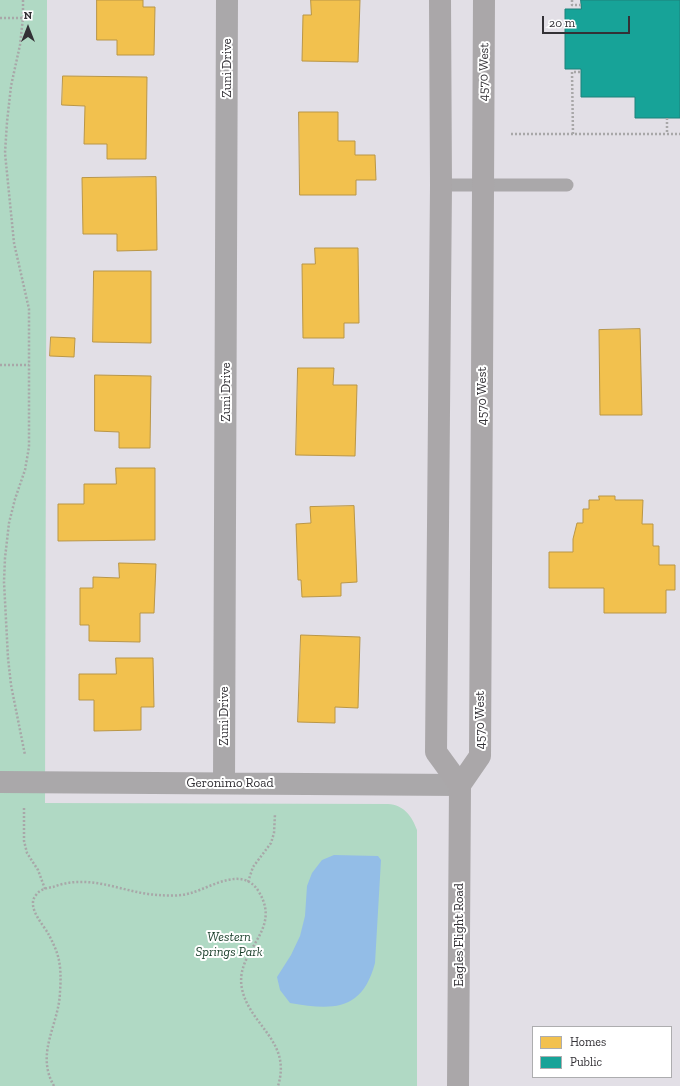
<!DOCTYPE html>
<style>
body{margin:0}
#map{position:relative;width:680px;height:1086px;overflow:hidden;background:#e2dfe6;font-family:"Zilla Slab",serif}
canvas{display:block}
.legend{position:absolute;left:532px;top:1026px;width:140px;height:52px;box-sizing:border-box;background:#fff;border:1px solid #adadaf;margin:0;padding:5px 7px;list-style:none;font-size:12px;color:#333136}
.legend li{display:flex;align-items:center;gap:8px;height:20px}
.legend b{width:20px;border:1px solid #adadaf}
.north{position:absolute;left:8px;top:8px;width:40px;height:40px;-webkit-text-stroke:3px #fff;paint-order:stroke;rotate:0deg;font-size:11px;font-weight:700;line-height:16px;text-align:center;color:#333136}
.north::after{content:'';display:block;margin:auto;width:14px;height:18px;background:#333136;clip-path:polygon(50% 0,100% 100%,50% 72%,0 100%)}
.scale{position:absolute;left:542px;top:16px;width:88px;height:18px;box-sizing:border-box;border:2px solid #333136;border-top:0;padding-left:5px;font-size:12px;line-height:14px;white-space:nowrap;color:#333136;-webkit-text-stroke:3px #fff;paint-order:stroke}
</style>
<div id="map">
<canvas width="680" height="1086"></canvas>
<ul class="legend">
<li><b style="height:11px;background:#f2c14e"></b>Homes</li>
<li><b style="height:11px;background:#17a398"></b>Public</li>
</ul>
<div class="north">N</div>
<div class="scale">20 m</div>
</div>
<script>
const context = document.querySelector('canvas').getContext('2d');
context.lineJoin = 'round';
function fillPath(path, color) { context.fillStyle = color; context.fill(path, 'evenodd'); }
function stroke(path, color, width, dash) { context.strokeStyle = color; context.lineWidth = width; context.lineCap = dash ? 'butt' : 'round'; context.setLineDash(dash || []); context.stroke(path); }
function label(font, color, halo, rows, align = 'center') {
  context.font = font + ' "Zilla Slab",serif'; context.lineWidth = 4; context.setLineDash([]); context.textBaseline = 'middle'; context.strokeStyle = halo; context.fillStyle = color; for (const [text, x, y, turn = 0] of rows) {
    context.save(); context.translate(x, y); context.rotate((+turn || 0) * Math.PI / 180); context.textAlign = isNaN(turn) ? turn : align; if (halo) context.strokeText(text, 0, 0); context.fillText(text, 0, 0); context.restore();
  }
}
fillPath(new Path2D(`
 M 0,0 L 47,0 L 45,803 L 388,804 C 404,805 412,816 417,830 L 417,1086 L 0,1086 Z`), '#b0d9c4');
fillPath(new Path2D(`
 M 334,855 L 378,856 L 381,860 L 375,963 C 362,1012 332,1010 290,1003 L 280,990 L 277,977 L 291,955 L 300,936 L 305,916 L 307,886 L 312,873 L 322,860 Z`), '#93bde7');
const homes = new Path2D(`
 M 97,0 L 143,0 L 143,7 L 155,7 L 154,55 L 117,55 L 117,40 L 97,40 Z
 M 311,0 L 360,0 L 358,62 L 302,61 L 303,15 L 311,15 Z
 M 63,76 L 147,77 L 146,159 L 107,159 L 107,144 L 84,144 L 85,106 L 62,105 Z
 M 299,112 L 338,112 L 338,141 L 355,141 L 355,155 L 375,155 L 376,180 L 356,180 L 356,195 L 300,195 Z
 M 156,177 L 157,250 L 117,251 L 117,234 L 83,234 L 82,178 Z
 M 315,248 L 358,248 L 359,323 L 344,323 L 344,338 L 303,338 L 302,264 L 315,264 Z
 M 94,271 L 151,271 L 151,343 L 93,342 Z
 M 640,329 L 642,415 L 600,415 L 599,330 Z
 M 51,337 L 75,338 L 74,357 L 50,356 Z
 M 298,368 L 334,368 L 333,385 L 357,385 L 355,456 L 296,455 Z
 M 95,375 L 151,376 L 150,448 L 119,448 L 119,432 L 95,431 Z
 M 116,468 L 155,468 L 155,540 L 58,541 L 58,504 L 84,504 L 84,484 L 116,484 Z
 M 599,496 L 615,496 L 615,500 L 643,500 L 642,524 L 653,524 L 653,546 L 659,546 L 659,565 L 675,565 L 675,590 L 666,590 L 666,613 L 604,613 L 604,588 L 549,588 L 549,552 L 573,552 L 573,539 L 577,523 L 583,523 L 583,509 L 589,509 L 589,500 L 599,500 Z
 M 354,506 L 357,582 L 341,583 L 341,596 L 302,597 L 301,580 L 298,580 L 296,524 L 311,523 L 310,507 Z
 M 119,563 L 156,564 L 154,613 L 140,613 L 140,642 L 89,641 L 89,625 L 80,625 L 80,588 L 93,588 L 93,577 L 119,578 Z
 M 301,635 L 360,637 L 358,708 L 335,707 L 335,723 L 298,722 Z
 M 116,658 L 153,658 L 154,707 L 141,707 L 141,730 L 94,731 L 94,700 L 79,700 L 79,674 L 116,674 Z`);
fillPath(homes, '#f2c14e');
stroke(homes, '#b99647', 1);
const public = new Path2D(`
 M 581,0 L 680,0 L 680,118 L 635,118 L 635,97 L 581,97 L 581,69 L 565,69 L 565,9 L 581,9 Z`);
fillPath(public, '#17a398');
stroke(public, '#1f817b', 1);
stroke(new Path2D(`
 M 23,0 L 23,18 L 20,45 L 11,86 L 7,122 L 5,153 L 14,243 L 29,309 L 29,447 L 25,470 L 15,499 L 9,523 L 5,558 L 4,582 L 8,658 L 11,685 L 25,755
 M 572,0 L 572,5 L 581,5
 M 0,18 L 23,18
 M 667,118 L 667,134
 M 511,134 L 680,134
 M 573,134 L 572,72 L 581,72
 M 0,365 L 29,365
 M 24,808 L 24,841 L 27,853 L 38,870 L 45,889
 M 248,882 L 253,867 L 271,843 L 274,833 L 275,814
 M 54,1086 C 35,1053 59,1025 60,992 C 61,978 61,965 57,953 C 55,947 52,941 49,935 C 43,924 26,907 36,895 C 40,889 47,888 53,887 C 61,884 70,882 79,882 C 106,881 132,894 159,895 C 169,896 181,896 191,893 C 212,887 243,865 259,892 C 283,932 234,950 242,989 C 250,1026 292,1041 278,1086`), '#a8a7a8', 2.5, [2, 2]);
stroke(new Path2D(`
 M 441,185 L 567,185`), '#aaa8aa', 13);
stroke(new Path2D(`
 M 0,782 L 460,785
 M 224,783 L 227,0`), '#aaa8aa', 22);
stroke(new Path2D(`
 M 440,0 L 441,185 L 436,752 L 460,785
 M 460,785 L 480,756 L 484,0
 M 458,1086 L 460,785`), '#aaa7a9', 22);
label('13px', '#333136', '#fff', [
 ["Zuni Drive",227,68,-90],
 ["4570 West",484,72,-89],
 ["Zuni Drive",226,392,-90],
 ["4570 West",482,396,-90],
 ["Zuni Drive",224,716,-90],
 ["4570 West",480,720,-90],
 ["Geronimo Road",230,783],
 ["Eagles Flight Road",459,935,-90]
]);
label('italic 13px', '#173c28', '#fff', [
 ["Western",229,937],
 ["Springs Park",229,952]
]);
</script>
